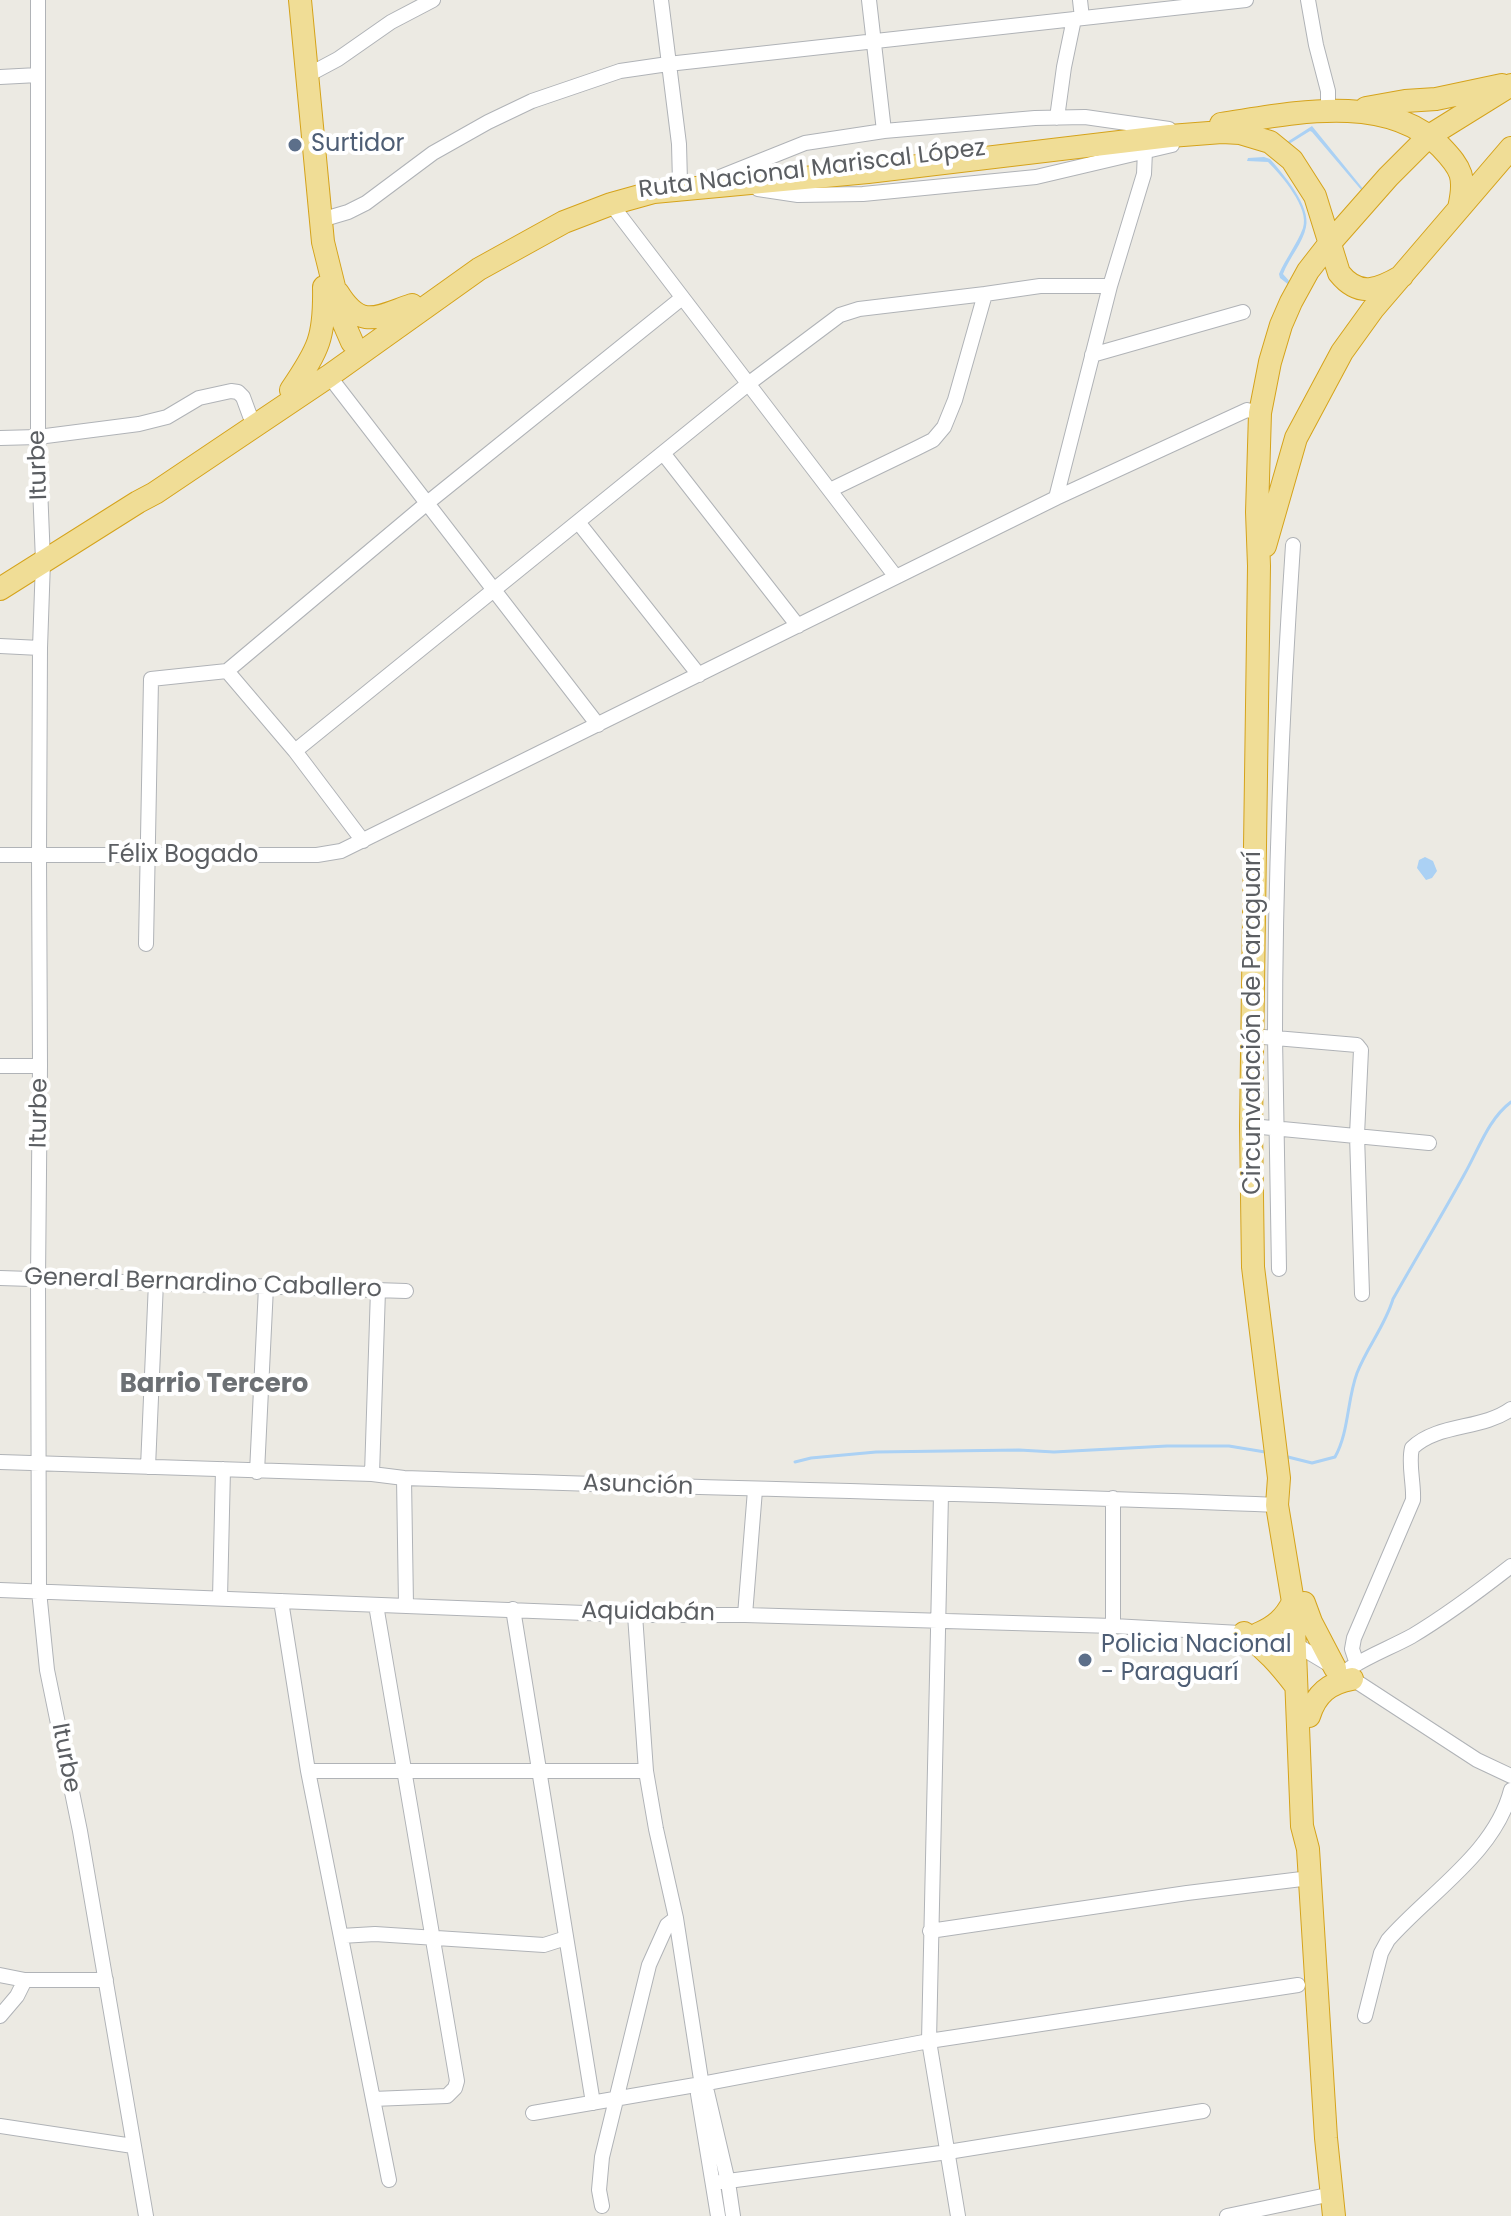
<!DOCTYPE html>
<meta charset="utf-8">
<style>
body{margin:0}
canvas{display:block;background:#eceae3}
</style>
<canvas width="1511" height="2216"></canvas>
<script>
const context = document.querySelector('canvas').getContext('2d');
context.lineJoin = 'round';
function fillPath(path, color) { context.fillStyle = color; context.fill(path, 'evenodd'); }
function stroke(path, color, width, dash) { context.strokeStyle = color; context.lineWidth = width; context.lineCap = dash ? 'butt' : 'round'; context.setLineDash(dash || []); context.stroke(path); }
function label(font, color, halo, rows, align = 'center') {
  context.font = font + ' Poppins,sans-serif'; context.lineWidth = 8; context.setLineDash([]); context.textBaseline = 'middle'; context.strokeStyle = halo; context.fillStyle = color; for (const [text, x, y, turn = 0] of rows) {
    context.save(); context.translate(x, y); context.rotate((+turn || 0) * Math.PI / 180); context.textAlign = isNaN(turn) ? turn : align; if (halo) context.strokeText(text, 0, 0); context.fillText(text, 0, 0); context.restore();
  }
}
fillPath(new Path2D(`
 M 1312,126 L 1364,190 L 1363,192 L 1312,132 L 1310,131 L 1289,144 L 1287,142 Z
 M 1264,157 L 1270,159 C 1283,174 1311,206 1306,227 C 1303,243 1289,258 1283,274 L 1291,283 L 1289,285 L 1280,278 L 1279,274 C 1286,258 1297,244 1303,228 C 1310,208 1281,175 1268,162 L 1247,161 L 1248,158 Z
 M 1425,857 L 1433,861 L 1437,871 L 1432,878 L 1426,880 L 1417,868 L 1419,860 Z`), '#abd1f4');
stroke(new Path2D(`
 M 1284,1456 L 1312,1463 L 1335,1457 C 1349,1432 1347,1400 1357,1373 C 1367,1347 1385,1326 1393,1299 C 1416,1258 1441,1217 1464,1175 C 1478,1151 1488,1119 1511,1102
 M 795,1462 L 811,1458 L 876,1452 L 1019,1450 L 1054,1452 L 1167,1446 L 1229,1446 L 1265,1452`), '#abd1f4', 3);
const minor = new Path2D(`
 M 38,0 L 38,437 L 43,561 L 40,648 L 39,856 L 40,1066 L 38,1279 L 39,1591 L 47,1670 L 80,1831 L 146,2216
 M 661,0 L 679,144 L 680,182
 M 869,0 L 884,131
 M 1080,0 L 1082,18
 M 1308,0 L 1316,45 L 1328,91 L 1328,111
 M 308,75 L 338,59 L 391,22 L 433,0
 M 0,77 L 38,75
 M 1057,118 L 1064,67 L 1074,19
 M 720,177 L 805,143 L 884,131 L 1035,118 L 1085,117 L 1169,129
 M 758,189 L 798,195 L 863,194 L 1036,177 L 1172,145
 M 611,204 L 896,577
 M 321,220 L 348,212 L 366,203 L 433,153 L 488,122 L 532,101 L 620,71 L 668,64 L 1246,0
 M 985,294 L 1040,286 L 1110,286
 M 1092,355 L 1243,312
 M 329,376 L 598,725
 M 0,438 L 38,437 L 139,424 L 167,417 L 199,398 L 231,391 L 238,392 L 243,397 L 250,416
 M 663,453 L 798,626
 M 1056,498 L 1110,286 L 1144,174 L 1145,151
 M 578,522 L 699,675
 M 0,646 L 40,648
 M 227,671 L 426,504 L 682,298
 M 295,751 L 748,384 L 840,315 L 859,309 L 985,294 L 955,400 L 944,427 L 933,440 L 915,449 L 830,490
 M 0,855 L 317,855 L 341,851 L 1056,498 L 1247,410 L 1260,413
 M 146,944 L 151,679 L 227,671 L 295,751 L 363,841
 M 1252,1036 L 1357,1045 L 1361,1050 L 1357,1135 L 1362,1294
 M 0,1066 L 40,1066
 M 1251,1126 L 1429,1143
 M 1279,1269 C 1278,1192 1276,1115 1275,1037 C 1275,873 1282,708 1293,545
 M 0,1278 L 406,1291
 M 0,1462 L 372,1474 L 404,1478 C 695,1488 986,1493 1277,1505
 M 148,1467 L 156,1282
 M 257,1472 L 266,1287
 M 372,1474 L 378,1290
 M 404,1478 L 406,1605
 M 941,1494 L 929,2041 L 958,2216
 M 0,1590 L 635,1615 L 745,1615 L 1113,1626 L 1258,1634 L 1295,1644 L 1330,1665
 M 220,1598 L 223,1469
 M 281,1601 L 308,1771 L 389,2180
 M 513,1609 L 593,2103
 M 635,1615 L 646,1771 L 656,1829 L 676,1918 L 702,2086 L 698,2094 L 718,2216
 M 745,1615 L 755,1490
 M 1113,1626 L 1113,1498
 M 1357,1664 L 1352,1649 L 1354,1638 L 1413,1500 C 1414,1483 1408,1464 1412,1448 C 1438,1423 1482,1430 1511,1409
 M 1350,1668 C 1370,1655 1392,1647 1412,1636 C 1447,1615 1479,1591 1511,1566
 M 1348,1676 L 1477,1760 L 1511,1776
 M 308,1771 L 646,1771
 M 930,1931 L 1187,1893 L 1310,1878
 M 341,1936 L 375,1934 L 544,1945 L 566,1938
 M 0,1975 L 25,1980 L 106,1980
 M 0,2016 L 17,1996 L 25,1980
 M 1365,2016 L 1381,1953 L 1388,1940 C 1429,1893 1495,1853 1511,1790
 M 702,2086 L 707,2092 L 728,2182 L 733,2216
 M 373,2099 L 447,2096 L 455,2088 L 457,2081 L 376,1605
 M 533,2113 L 707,2083 L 929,2041 L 1298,1985
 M 0,2126 L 133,2146
 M 713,2183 L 948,2152 L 1203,2111
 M 602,2206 L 599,2190 L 602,2157 L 649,1965 L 667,1925 L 676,1918
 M 1227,2216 L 1332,2194`);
const highway = new Path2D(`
 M 300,0 L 323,242 L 342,319 L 352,342
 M 1366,108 L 1405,101 L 1436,99 L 1502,85
 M 1221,124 C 1289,114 1386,91 1441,147 C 1462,169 1466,177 1459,208
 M 338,293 C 361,330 377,317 412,305
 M 291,390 C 319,349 325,337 324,287
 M 1265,546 L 1296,438 L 1342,352 L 1373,309 L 1511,148
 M 0,589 L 138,502 L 155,493 L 329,376 L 479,269 L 564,222 L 611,204 L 654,192 L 868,172 L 1170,136 L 1222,132 L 1240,133 L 1270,142 L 1292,160 L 1315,196 L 1339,273 C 1359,298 1378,290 1402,276
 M 1304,1603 L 1311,1622 L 1335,1668
 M 1244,1633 C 1266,1649 1280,1665 1296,1686
 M 1258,1634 C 1275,1627 1285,1618 1293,1602
 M 1309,1716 C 1316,1694 1329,1683 1352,1679
 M 1334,2216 L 1326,2138 L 1308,1849 L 1302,1826 L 1293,1602 L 1277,1505 L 1279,1478 L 1253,1267 L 1251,1126 L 1259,566 L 1257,512 L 1260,413 L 1270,362 L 1281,325 L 1291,302 L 1308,271 L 1329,244 L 1388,177 L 1429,136 L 1511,85`);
stroke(minor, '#b0b3b7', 16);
stroke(highway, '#d5a31b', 24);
stroke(minor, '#fff', 14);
stroke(highway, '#f0dd96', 22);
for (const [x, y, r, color] of [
 [295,145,8,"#5c6f8a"],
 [1085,1660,8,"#5c6f8a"]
]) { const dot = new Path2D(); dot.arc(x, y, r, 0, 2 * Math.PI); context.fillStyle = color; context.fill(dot); stroke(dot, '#fff', 3); }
label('24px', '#4e5e75', '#fff', [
 ["Surtidor",311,145],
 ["Policia Nacional",1101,1646],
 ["- Paraguarí",1101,1674]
], 'left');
label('24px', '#5b5e62', '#fff', [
 ["Ruta Nacional Mariscal López",812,170,-7],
 ["Iturbe",39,465,-92],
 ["Félix Bogado",183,856],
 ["Circunvalación de Paraguarí",1254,1023,-90],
 ["Iturbe",40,1113,-89],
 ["General Bernardino Caballero",203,1284,2],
 ["Asunción",638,1486,2],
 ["Aquidabán",648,1613,1],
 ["Iturbe",65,1758,79]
]);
label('bold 26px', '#6c7074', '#fff', [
 ["Barrio Tercero",214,1385]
]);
</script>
